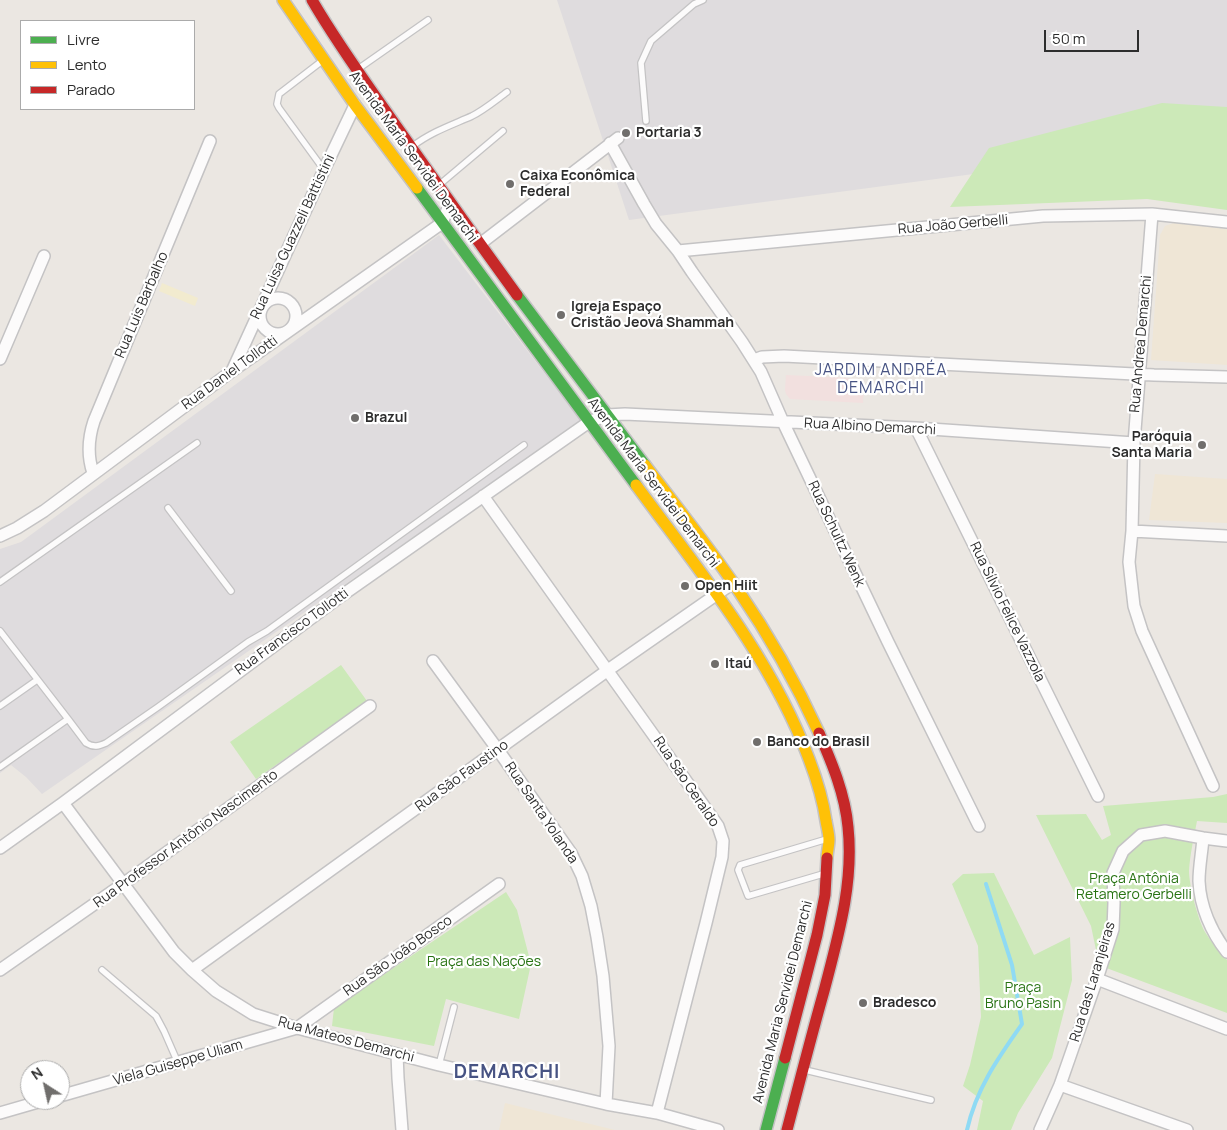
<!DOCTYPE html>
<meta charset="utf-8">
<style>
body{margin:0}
#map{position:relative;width:1227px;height:1130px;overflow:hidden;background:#ebe7e2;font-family:Manrope,sans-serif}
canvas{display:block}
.legend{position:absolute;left:20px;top:20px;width:175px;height:90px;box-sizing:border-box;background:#fff;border:1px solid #ababab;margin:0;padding:6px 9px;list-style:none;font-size:15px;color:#2d2d2d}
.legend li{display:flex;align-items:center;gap:10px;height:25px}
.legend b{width:25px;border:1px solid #ababab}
.north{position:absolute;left:20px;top:1060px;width:50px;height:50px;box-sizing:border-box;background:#fff;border:1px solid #ababab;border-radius:50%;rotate:325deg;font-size:14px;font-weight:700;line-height:20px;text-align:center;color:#2d2d2d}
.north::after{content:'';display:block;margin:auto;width:18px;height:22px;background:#706e6c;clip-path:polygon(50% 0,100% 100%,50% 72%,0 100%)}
.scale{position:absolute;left:1044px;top:30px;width:95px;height:22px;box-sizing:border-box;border:2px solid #2d2d2d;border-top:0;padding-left:6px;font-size:15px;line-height:18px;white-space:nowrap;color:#2d2d2d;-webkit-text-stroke:4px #fff;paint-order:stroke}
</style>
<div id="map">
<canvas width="1227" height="1130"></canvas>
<ul class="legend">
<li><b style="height:6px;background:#4caf50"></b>Livre</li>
<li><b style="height:6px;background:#ffc107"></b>Lento</li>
<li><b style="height:6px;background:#c62828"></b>Parado</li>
</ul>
<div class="north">N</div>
<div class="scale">50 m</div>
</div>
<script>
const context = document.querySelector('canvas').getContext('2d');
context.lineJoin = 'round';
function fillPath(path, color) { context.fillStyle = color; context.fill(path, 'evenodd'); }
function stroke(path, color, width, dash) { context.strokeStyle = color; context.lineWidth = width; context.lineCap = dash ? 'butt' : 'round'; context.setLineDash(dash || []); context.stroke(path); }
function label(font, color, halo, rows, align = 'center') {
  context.font = font + ' Manrope,sans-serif'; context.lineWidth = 4.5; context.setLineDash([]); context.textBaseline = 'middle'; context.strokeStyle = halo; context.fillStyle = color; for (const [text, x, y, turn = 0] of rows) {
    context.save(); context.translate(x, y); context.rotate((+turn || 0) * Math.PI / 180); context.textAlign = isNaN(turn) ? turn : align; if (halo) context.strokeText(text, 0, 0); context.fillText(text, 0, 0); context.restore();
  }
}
fillPath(new Path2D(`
 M 557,0 L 1227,0 L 1227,192 L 981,173 L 629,220 Z
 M 439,235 L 581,421 L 42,794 L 26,777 L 11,765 L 0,773 L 0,549 L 21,542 Z`), '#dfdcde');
fillPath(new Path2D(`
 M 1174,223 L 1227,229 L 1227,365 L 1151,360 L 1160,235 L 1165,226 Z
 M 1155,474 L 1227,479 L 1227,523 L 1149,520 Z
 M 505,1103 L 578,1121 L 615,1130 L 499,1130 Z`), '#efe6d6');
fillPath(new Path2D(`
 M 786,375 L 835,377 L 864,380 L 863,403 L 790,399 L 786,394 L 785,390 Z`), '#f2e0df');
fillPath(new Path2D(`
 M 1162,103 L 1227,107 L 1227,210 L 1147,199 L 950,207 L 989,148 Z
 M 341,665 L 367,701 L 256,779 L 230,742 Z
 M 1227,794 L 1227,823 L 1197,821 C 1194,837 1190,854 1189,871 C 1189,885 1198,920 1205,932 C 1211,942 1219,951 1227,960 L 1227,1013 L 1101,966 L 1096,950 L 1091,926 L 1036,815 L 1086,814 L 1102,840 L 1111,835 L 1103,806 L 1213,797 Z
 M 994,873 L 1034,955 L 1070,937 L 1072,980 L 1052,1058 L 1018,1113 L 1011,1130 L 977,1130 L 983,1101 L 963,1086 L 970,1065 L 981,1017 L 978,946 L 952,884 L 963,874 Z
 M 506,892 L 517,910 L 531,964 L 519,1019 L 446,999 L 434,1046 L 332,1026 L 334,1008 Z`), '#cce9b8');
fillPath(new Path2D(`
 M 162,283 L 198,298 L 195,306 L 159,291 Z`), '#f2ebcf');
stroke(new Path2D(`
 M 967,1130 C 976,1089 998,1058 1022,1024 L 1012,965 L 986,884`), '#8fdaf4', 4);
const lane = new Path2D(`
 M 322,61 L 279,94 L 277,104 L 279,108 L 324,170
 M 358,69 L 428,20
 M 646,121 L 641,63 L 651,41 L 694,4 L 703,0
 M 413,146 C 431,132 452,125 472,116 C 484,110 496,100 507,92
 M 439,185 L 503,131
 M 168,508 L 231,591
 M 0,582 L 197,443
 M 0,631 L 68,719
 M 0,706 L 37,680
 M 0,767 L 68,719 L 86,743 C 94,748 99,746 106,743 L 158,707 L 248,642 L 267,631 L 524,445
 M 823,874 L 748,896 L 738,870 L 740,865 L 827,839
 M 102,970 L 156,1016 L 164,1031 L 178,1063
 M 439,1065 L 454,1007
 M 805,1070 L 931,1100`);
const street = new Path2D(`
 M 610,143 L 644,204 L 656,224 L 678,251 L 692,272 L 742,342 L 761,372 L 783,422 L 888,642 L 979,826
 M 1152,214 L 1134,443 L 1132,531 L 1129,562 L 1134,606 L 1142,631 L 1213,786
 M 480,244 L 618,138
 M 678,251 L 1043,216 L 1152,214 L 1227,222
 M260 316a18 18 0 1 1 36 0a18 18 0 1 1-36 0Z
 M 0,359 L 44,256
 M 754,360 L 762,357 L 784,356 L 1154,375 L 1227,377
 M 233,369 L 324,170 L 355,105
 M 916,428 L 1098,796
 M 93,473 C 87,455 88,439 94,421 L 210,141
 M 483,496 L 704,806 L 718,826 L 723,841 L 722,857 L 706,923 L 657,1113
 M 1132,531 L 1227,536
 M 0,536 L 17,528 L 44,511 L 232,371 L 442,223 L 450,203
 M 433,661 L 498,750 L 571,853 L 582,876 L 591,906 L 597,937 L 603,976 L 609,1046 L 606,1104
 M 63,803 L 174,952 L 192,970 L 216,991 L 253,1014 L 297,1028 L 439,1065 L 606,1104 L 657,1113 L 718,1130
 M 1203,838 C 1202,852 1199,867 1199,881 C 1200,906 1211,932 1227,952
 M 0,848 L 63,803 L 341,596 L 589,422 L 607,415 L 625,414 L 916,428 L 1134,443
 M 0,970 L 123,884 L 370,706
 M 192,970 L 608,670 L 733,583
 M 1097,979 L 1227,1029
 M 397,1054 L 398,1078 L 402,1130
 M 1060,1085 L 1187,1130
 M 60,1096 L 297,1028 L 499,884
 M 0,1113 L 45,1100
 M 1040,1130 L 1060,1085 L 1097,979 L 1113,929 L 1114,903 L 1113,873 L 1123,851 L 1141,835 L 1165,831 L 1203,838 L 1227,841`);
const fast = new Path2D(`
 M 417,188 L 636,485
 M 517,295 L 645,465
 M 766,1130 L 785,1058`);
const slow = new Path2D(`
 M 283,0 L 355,105 L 417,188
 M 645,465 C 676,506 709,547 738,590 C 769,635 796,683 819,733
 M 636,485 C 700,572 771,657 809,759 C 817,780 823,799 826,821 C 827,827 829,834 829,840 C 829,846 827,852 827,858`);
const jam = new Path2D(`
 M 312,0 C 338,45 369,87 399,130 C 438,185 477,240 517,295
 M 785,1058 L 817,935 L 825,895 L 827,858
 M 787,1130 C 799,1084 811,1037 824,991 C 838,937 854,883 848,827 C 845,794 832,763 819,733`);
stroke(lane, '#c4c3c4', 8);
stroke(street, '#c4c3c4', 14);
stroke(fast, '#c4c3c4', 14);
stroke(slow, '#c4c3c4', 14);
stroke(jam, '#c4c3c4', 14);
stroke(lane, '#fcfbfb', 5.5);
stroke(street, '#fcfbfb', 11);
stroke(fast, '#4caf50', 11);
stroke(slow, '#ffc107', 11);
stroke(jam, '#c62828', 11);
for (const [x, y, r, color] of [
 [626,133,5,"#706e6c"],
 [510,184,5,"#706e6c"],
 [561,315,5,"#706e6c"],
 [355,418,5,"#706e6c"],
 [1202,445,5,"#706e6c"],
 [685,586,5,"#706e6c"],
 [715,664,5,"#706e6c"],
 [757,742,5,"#706e6c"],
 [863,1003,5,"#706e6c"]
]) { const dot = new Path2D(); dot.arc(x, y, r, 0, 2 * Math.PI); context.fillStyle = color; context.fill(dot); stroke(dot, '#fff', 2); }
label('bold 14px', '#2d2d2d', '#fff', [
 ["Portaria 3",636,133],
 ["Caixa Econômica",520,176],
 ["Federal",520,192],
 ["Igreja Espaço",571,307],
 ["Cristão Jeová Shammah",571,323],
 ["Brazul",365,418],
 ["Paróquia",1192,437,"right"],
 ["Santa Maria",1192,453,"right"],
 ["Open Hiit",695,586],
 ["Itaú",725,664],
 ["Banco do Brasil",767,742],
 ["Bradesco",873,1003]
], 'left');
label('14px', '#2d2d2d', '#fff', [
 ["Avenida Maria Servidei Demarchi",413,157,54],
 ["Rua João Gerbelli",953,225,-5],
 ["Rua Luisa Guazzeli Battistini",293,237,-65],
 ["Rua Luis Barbalho",142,305,-67],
 ["Rua Andrea Demarchi",1141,344,-85],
 ["Rua Daniel Tollotti",230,373,-36],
 ["Rua Albino Demarchi",870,427,3],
 ["Avenida Maria Servidei Demarchi",653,483,53],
 ["Rua Schultz Wenk",836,534,65],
 ["Rua Sílvio Felice Vazzola",1007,612,64],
 ["Rua Francisco Tollotti",292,632,-36],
 ["Rua São Faustino",462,776,-36],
 ["Rua São Geraldo",686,782,56],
 ["Rua Santa Yolanda",541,813,56],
 ["Rua Professor Antônio Nascimento",186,839,-36],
 ["Rua São João Bosco",398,956,-35],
 ["Rua das Laranjeiras",1093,982,-73],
 ["Avenida Maria Servidei Demarchi",783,1002,-76],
 ["Rua Mateos Demarchi",346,1040,15],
 ["Viela Guiseppe Uliam",178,1063,-16]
]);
label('14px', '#287313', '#fff', [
 ["Praça Antônia",1134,879],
 ["Retamero Gerbelli",1134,895],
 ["Praça das Nações",484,962],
 ["Praça",1023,988],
 ["Bruno Pasin",1023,1004]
]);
context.letterSpacing = '1px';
label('16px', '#475383', '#fff', [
 ["JARDIM ANDRÉA",881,371],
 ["DEMARCHI",881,389]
]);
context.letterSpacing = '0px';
context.letterSpacing = '1px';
label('bold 19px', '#475383', '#fff', [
 ["DEMARCHI",507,1073]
]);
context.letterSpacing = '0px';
</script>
